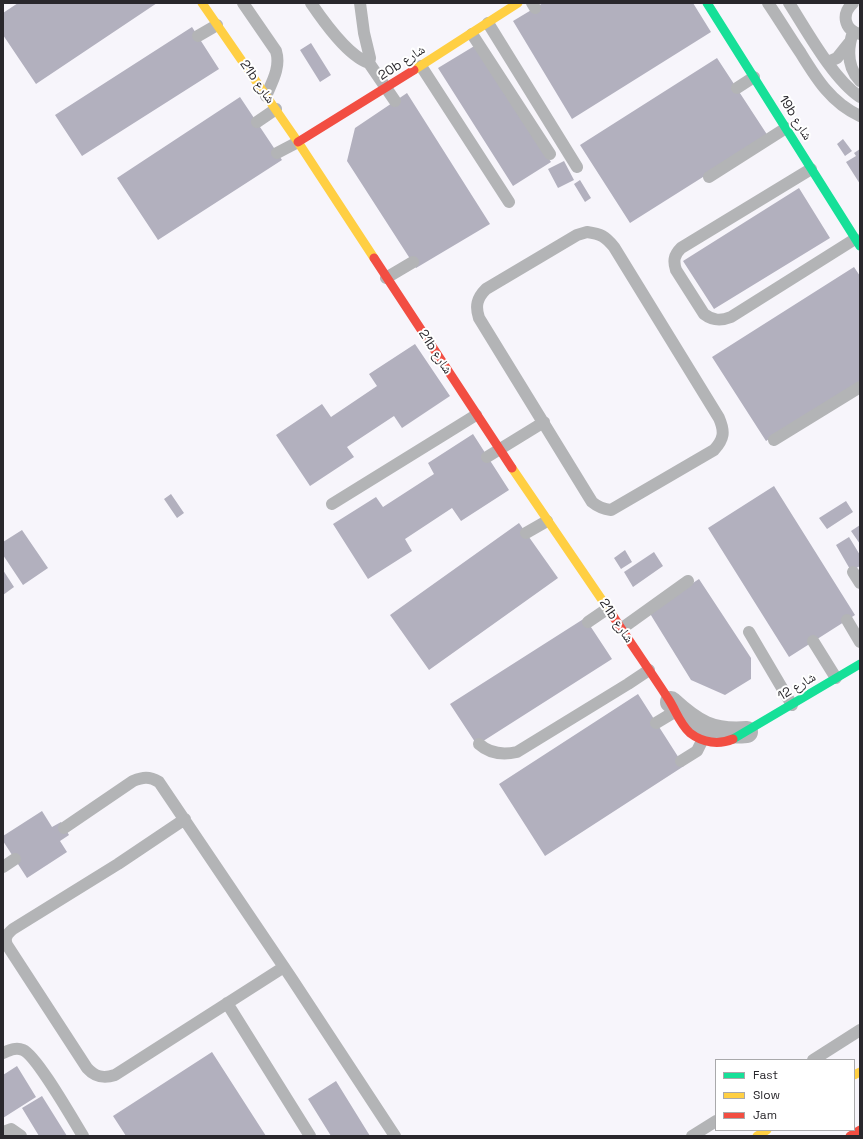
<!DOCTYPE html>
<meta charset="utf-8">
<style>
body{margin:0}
#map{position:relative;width:863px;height:1139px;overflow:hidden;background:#f7f5fb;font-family:"Space Grotesk",sans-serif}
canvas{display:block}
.frame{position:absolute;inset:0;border:4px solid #29272c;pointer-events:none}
.legend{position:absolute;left:715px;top:1059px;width:140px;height:72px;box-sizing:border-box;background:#fff;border:1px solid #a9a9ab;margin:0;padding:5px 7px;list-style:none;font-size:12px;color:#29272c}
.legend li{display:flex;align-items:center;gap:8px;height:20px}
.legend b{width:20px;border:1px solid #a9a9ab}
</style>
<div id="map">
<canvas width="863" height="1139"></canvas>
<div class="frame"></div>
<ul class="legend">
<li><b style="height:5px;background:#16e098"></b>Fast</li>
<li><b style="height:5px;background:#ffcf43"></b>Slow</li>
<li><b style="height:5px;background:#f24e42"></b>Jam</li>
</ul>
</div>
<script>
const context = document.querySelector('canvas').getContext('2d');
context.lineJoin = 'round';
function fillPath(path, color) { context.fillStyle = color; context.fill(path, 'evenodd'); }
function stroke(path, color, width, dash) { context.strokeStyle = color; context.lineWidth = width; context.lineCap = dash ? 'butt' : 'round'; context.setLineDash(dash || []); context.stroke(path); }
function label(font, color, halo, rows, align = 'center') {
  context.font = font + ' "Space Grotesk","Noto Naskh Arabic",sans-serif'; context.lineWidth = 4; context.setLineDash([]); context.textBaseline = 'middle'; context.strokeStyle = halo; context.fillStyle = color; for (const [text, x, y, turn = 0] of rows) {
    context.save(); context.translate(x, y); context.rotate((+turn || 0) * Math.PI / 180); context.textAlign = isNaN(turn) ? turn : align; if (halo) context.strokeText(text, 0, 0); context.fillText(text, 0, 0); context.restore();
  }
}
fillPath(new Path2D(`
 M 18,3 L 157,3 L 36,84 L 3,35 L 3,13 Z
 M 543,3 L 693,3 L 711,32 L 572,119 L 513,21 Z
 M 192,27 L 219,69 L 82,156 L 55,115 Z
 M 311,43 L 331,75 L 320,82 L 300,50 Z
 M 476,45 L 551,162 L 513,186 L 438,68 Z
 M 717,58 L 768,136 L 630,223 L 580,145 Z
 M 407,93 L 490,224 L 416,268 L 347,161 L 355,128 Z
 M 240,97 L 282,160 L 158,240 L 117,178 Z
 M 843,139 L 852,151 L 845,156 L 837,144 Z
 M 860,149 L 860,184 L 846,162 L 856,156 L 854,153 Z
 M 564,161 L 574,180 L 558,188 L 548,169 Z
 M 580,180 L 591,198 L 585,202 L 574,184 Z
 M 799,188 L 830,238 L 714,309 L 683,261 Z
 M 854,267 L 860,276 L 860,381 L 766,441 L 712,357 Z
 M 415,344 L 450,396 L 402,428 L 394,416 L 347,447 L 354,457 L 310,486 L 276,435 L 322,404 L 331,417 L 377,386 L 369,374 Z
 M 473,434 L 509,490 L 461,521 L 452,508 L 405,539 L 412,551 L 368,579 L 333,524 L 376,497 L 383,507 L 434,474 L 428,463 Z
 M 774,486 L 855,615 L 789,657 L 708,528 Z
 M 171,494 L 184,513 L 177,518 L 164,499 Z
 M 846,501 L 853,512 L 827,529 L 819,518 Z
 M 519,523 L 558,578 L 429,670 L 390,615 Z
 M 860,525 L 860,544 L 851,531 Z
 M 22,530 L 48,568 L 23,585 L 3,555 L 3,542 Z
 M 849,537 L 860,555 L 860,566 L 851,571 L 836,545 Z
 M 625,550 L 632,562 L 621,569 L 614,558 Z
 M 654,552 L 663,566 L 633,587 L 624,572 Z
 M 3,570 L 14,587 L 3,595 Z
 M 699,579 L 751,658 L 751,679 L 725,695 L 691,680 L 649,612 Z
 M 585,618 L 612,659 L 477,745 L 450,704 Z
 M 638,694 L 684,766 L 545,856 L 499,784 Z
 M 42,811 L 52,827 L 61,822 L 69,835 L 60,841 L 67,852 L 27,878 L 3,841 L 3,836 Z
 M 212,1052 L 266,1136 L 126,1136 L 113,1116 Z
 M 17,1066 L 36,1097 L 3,1118 L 3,1075 Z
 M 336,1081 L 370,1136 L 331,1136 L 308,1099 Z
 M 42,1096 L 67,1136 L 39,1136 L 22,1108 Z`), '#b2b0be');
stroke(new Path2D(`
 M 243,3 L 276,51 C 281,67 272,82 266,96
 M 311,3 C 324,22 348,56 369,63 L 370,58 L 364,33 L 360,3
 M 532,3 L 535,8
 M 768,3 C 779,19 789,36 800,52 C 816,78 831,103 860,116
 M 789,3 C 807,31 833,79 860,97
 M 853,3 C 841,14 844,30 860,34
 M 488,23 L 577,167
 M 853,32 C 847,50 847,67 860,81
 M 472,34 L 550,154
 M 198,36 L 217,25
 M 828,62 L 837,58 L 849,43
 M 369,63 L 395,101
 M 421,66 L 509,202
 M 737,88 L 754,77
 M 257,122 L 276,109
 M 277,153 L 298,142
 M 811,169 L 681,248 C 674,255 673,261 676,270 L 704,314 C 713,321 721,321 731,317 L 855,239
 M 709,177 L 786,128
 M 587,232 C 601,234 605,236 614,247 L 719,418 C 725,432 724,439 714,450 L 611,510 C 603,509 598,507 592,502 L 479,318 C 475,306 477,298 486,289 L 577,235 Z
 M 386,278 L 413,262
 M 774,440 L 860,387
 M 487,457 L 544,422
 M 332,504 L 476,415
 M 526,533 L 547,521
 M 853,572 L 860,583
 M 847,620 L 860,642
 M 588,622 L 607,609
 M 621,629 L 688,581
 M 749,632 L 792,705
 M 813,641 L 836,678
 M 656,723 L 676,711
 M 479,744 C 490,754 503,755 517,752 L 628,684 L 649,670
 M 681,761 L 697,751 L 702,741
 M 185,819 L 118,864 L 13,929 C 7,934 4,938 7,945 L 87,1068 C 95,1077 103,1079 115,1075 L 284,967
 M 64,828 L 133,781 C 143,777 149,776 159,782 L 292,979 L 395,1136
 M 3,867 L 15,859
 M 227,1003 L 310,1136
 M 3,1053 C 10,1050 16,1047 23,1050 C 37,1056 73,1120 83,1136
 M 813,1060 L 860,1030
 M 3,1132 L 11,1129 L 21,1136
 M 692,1136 L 716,1121`), '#b3b4b6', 12);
stroke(new Path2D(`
 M 671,702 C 696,725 712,735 747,732`), '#b3b4b6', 22);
stroke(new Path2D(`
 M 707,3 L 860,246
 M 733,739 L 860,664`), '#16e098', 9);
stroke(new Path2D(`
 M 202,3 L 298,142 L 374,258
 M 414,70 L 518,3
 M 512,468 L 613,616
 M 854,1075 L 860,1072
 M 757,1136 L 767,1130`), '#ffcf43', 9);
stroke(new Path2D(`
 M 298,142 L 414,70
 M 374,258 L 512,468
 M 613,616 C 631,644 651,672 669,700 C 676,711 680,724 690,733 C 703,743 719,745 733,739
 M 850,1136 L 860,1130`), '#f24e42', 9);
label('13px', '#29272c', '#fff', [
 ["20b شارع",402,63,-33],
 ["21b شارع",257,82,55],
 ["19b شارع",795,118,58],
 ["21b شارع",435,352,57],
 ["21b شارع",616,621,56],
 ["شارع 12",797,687,-31]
]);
</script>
